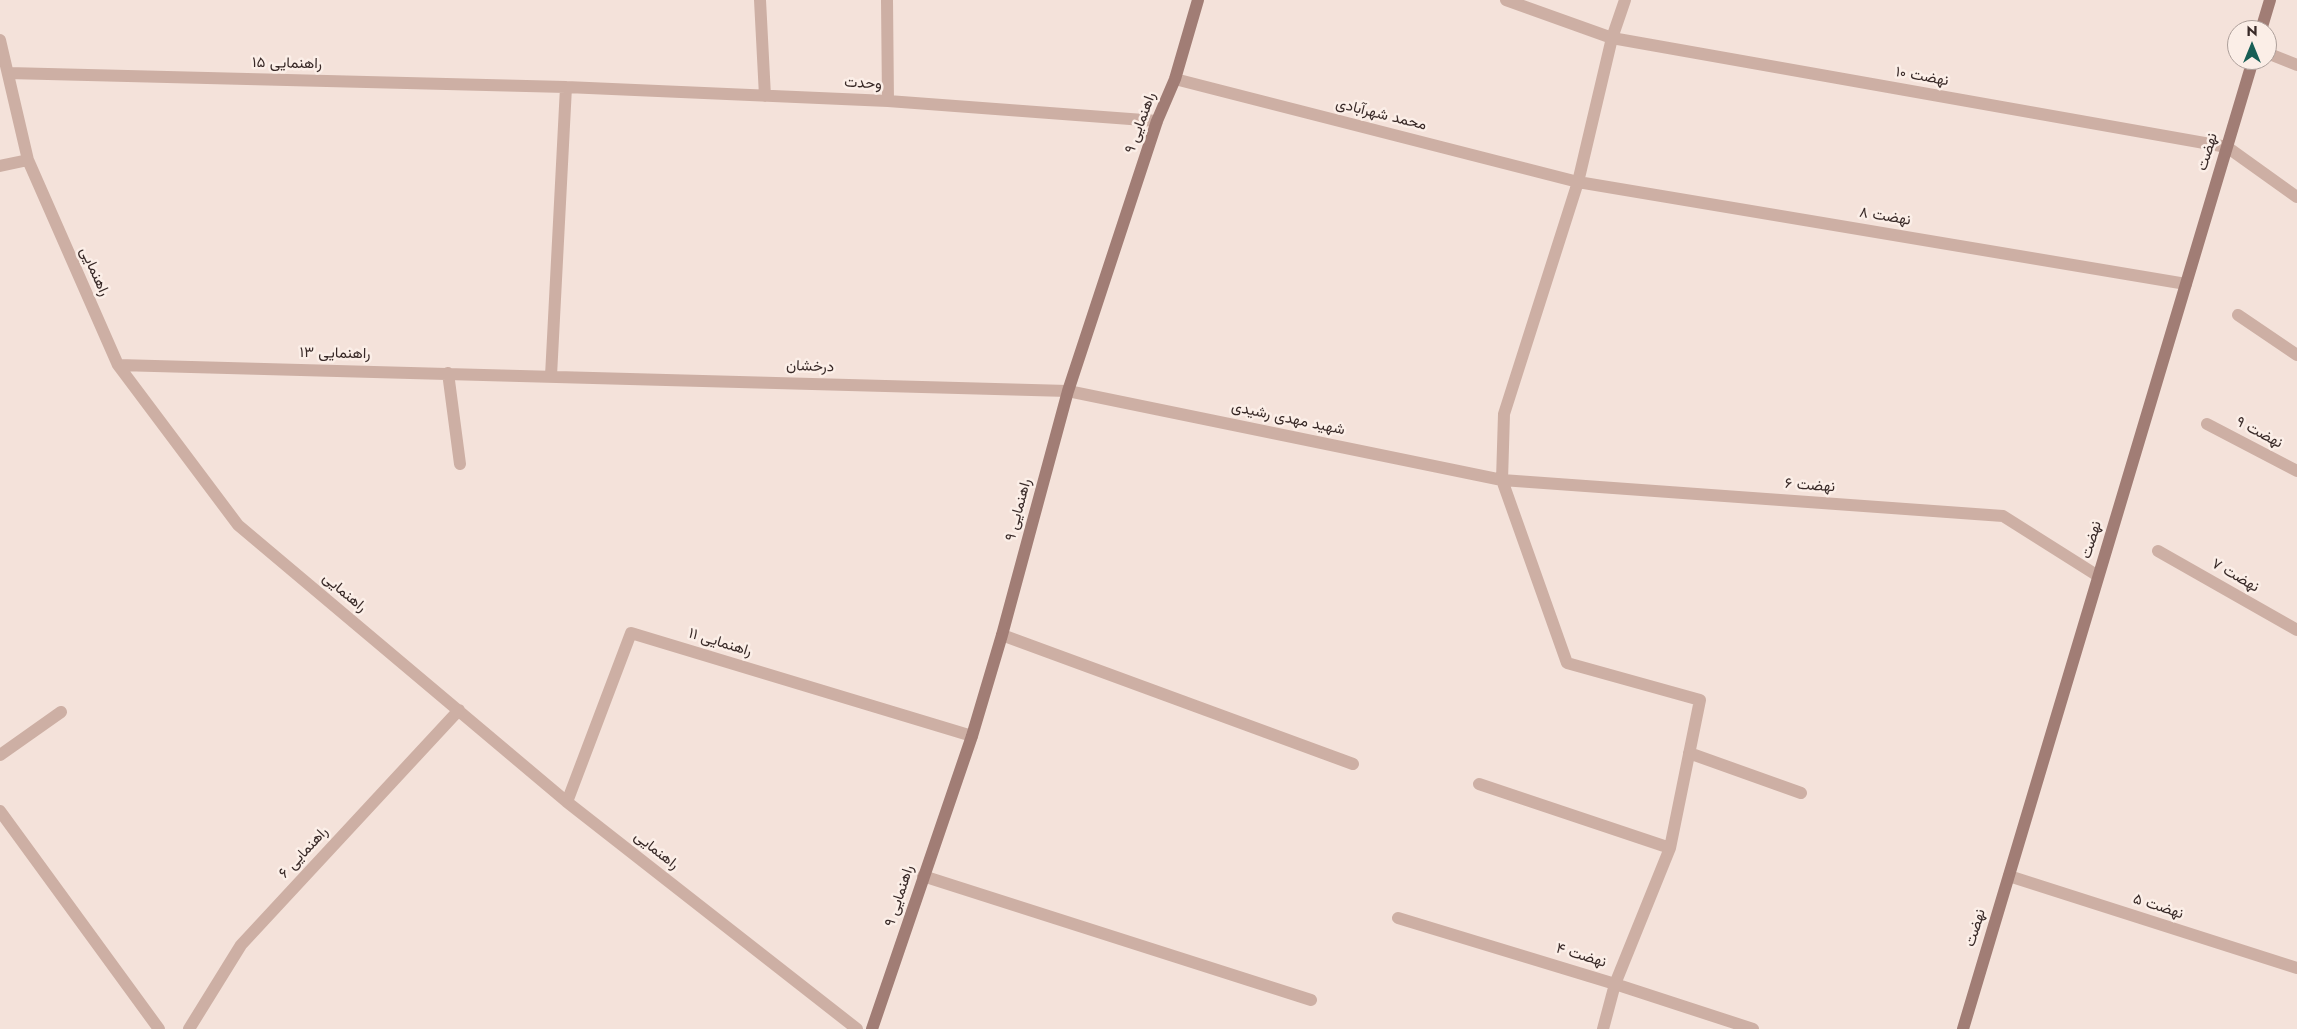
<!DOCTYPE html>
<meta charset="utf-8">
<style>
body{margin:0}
#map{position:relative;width:2297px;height:1029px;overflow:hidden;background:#f4e2da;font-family:Jost,sans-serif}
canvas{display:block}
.north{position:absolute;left:2227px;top:20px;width:50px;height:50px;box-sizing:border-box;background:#fbeee7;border:1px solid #ad9f9a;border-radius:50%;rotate:0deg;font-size:14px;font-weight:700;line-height:20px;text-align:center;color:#382927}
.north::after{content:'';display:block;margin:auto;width:18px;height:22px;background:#185e55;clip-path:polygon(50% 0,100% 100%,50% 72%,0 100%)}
</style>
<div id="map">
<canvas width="2297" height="1029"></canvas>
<div class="north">N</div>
</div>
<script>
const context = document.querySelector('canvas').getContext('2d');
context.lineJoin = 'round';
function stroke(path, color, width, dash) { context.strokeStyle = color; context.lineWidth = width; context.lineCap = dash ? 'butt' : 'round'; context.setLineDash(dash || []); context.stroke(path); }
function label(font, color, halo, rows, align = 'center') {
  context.font = font + ' Jost,Vazirmatn,sans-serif'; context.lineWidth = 5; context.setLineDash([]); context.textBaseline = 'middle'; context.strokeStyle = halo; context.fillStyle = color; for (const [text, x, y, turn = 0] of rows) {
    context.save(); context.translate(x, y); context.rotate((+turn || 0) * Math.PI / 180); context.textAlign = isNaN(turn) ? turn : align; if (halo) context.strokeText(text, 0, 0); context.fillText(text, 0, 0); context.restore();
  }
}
stroke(new Path2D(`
 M 760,0 L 765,96
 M 887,0 L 888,101
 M 1506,0 L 1612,38 L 2227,147 L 2297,197
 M 0,40 L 28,160 L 118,365 L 238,525 L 567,802 L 857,1029
 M 2267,53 L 2297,65
 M 8,73 L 566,87 L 888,101 L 1157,121
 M 1175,79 L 1578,182 L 2186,284
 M 0,166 L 28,160
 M 2238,315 L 2297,355
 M 118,365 L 1068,391 L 1502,480 L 2003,516 L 2098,576
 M 448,373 L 460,464
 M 551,376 L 566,87
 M 2207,424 L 2297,471
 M 2158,551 L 2297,630
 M 1002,635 L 1353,764
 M 1689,753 L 1801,793
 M 0,755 L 61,712
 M 1479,784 L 1670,848
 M 567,802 L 631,633 L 972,736
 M 0,811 L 159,1029
 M 923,876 L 1311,1000
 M 2009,876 L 2297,968
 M 1398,918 L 1615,984 L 1753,1029
 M 189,1029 L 241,945 L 459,710
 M 1603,1029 L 1615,984 L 1670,848 L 1700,700 L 1567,663 L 1502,480 L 1504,414 L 1578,182 L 1612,38 L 1625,0`), '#cdafa4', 12);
stroke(new Path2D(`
 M 2261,30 L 2270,0
 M 872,1029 L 972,736 L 1002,635 L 1068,391 L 1157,121 L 1175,79 L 1198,0
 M 1963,1029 L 2253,60`), '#a17d75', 12);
label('15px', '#382927', '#fbeee7', [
 ["راهنمایی ۱۵",287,64,1],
 ["نهضت ۱۰",1922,77,10],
 ["وحدت",863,84,3],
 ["محمد شهرآبادی",1381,115,14],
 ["راهنمایی ۹",1141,123,-70],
 ["نهضت",2208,152,-73],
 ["نهضت ۸",1885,217,9],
 ["راهنمایی",94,272,66],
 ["راهنمایی ۱۳",335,354,1],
 ["درخشان",810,367,2],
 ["شهید مهدی رشیدی",1288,419,12],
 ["نهضت ۹",2259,433,28],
 ["نهضت ۶",1810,486,4],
 ["راهنمایی ۹",1019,510,-75],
 ["نهضت",2092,540,-73],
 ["نهضت ۷",2235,576,30],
 ["راهنمایی",344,593,40],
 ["راهنمایی ۱۱",720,643,17],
 ["راهنمایی",656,851,38],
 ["راهنمایی ۶",304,853,-47],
 ["راهنمایی ۹",900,896,-72],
 ["نهضت ۵",2158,907,18],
 ["نهضت",1976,928,-73],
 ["نهضت ۴",1581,956,17]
]);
</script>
